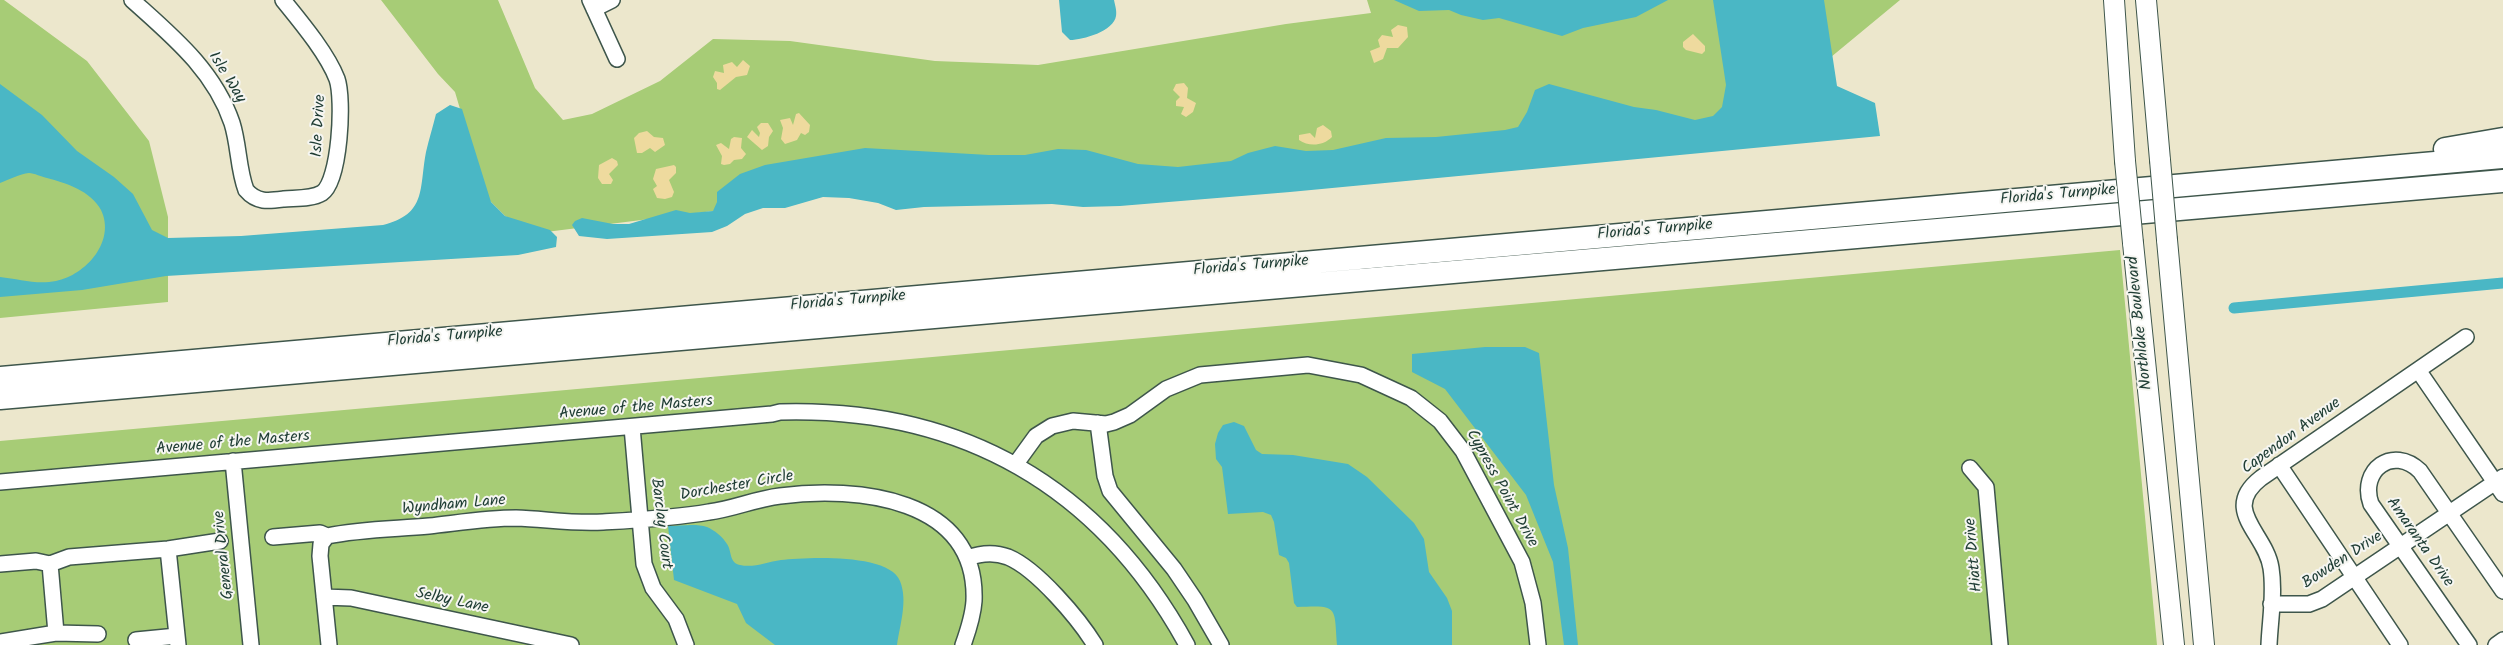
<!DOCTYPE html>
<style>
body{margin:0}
canvas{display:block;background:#ece7cc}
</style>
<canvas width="2503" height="645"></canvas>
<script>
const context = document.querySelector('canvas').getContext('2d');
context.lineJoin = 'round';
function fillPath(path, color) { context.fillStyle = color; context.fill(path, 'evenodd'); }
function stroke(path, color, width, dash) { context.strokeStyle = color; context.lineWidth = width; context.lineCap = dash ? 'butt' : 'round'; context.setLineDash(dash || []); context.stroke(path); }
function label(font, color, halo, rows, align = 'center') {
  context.font = font + ' Kalam,sans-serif'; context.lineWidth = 4; context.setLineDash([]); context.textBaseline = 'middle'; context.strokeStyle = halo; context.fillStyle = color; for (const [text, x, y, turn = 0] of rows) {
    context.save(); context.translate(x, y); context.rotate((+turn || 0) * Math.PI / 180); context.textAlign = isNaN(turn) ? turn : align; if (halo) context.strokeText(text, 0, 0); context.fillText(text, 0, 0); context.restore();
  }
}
fillPath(new Path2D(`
 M 0,0 L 4,0 L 87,61 L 149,141 L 168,217 L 168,302 L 0,318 Z
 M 381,0 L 498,0 L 535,88 L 563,120 L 592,114 L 660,81 L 713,39 L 790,41 L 935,61 L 1038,65 L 1286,24 L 1371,13 L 1367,0 L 1900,0 L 1756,119 L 1112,177 L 879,155 L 713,211 L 538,233 L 505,216 L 486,197 L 455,92 L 438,74 Z
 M 2120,250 L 2157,645 L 0,645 L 0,441 Z`), '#a7cc76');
fillPath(new Path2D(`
 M 1398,25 L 1407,27 L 1408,37 L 1398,48 L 1387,48 L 1383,59 L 1374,63 L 1370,51 L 1380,47 L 1378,40 L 1382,35 L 1393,37 L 1391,30 Z
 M 1693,34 L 1705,46 L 1705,51 L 1702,54 L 1686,50 L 1683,47 L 1683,42 Z
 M 743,60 L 750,66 L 747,75 L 736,77 L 720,90 L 717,89 L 717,83 L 713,77 L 715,71 L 724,73 L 723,65 L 732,62 L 737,67 Z
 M 1184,83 L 1188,88 L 1187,98 L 1196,103 L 1193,112 L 1186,117 L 1181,114 L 1184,107 L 1176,106 L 1176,101 L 1180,97 L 1173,90 L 1176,84 Z
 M 799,113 L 810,125 L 809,132 L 805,135 L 801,133 L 797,140 L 785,144 L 781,139 L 783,128 L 780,120 L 790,118 L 793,125 L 796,114 Z
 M 761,123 L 768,123 L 773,131 L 769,137 L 768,146 L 762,150 L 747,137 L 752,130 L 759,137 L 760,133 L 757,127 Z
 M 1323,125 L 1331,131 L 1332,137 C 1323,146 1309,147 1299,140 L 1299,135 L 1310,133 L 1315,138 L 1317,128 Z
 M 647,131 L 654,137 L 663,138 L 665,145 L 655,152 L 650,148 L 642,153 L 637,153 L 634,138 L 639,133 Z
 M 734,137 L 742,138 L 741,148 L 746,154 L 742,159 L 734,160 L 730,164 L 724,165 L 721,164 L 722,156 L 716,145 L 721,143 L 729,149 L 731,139 Z
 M 612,158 L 617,161 L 618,165 L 609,174 L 613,180 L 611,184 L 602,184 L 598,178 L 599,165 Z
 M 674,165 L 676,167 L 676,173 L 669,180 L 674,192 L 672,197 L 665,199 L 657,198 L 653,189 L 657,186 L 653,179 L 656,169 Z`), '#eeda9e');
fillPath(new Path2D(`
 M 1059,0 L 1114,0 C 1115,5 1117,11 1116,16 C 1114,31 1083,40 1070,40 L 1062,32 Z
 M 1394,0 L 1668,0 L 1636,17 L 1583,28 L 1562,36 L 1499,18 L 1483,20 L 1461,15 L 1449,10 L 1419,11 Z
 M 1713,0 L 1824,0 L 1837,86 L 1875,103 L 1880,136 L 1290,192 L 1120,206 L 1083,207 L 1052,204 L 924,207 L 896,210 L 878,203 L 849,198 L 823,197 L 785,208 L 763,208 L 745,214 L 727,226 L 712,232 L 607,239 L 579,236 L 572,225 L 575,221 L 582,218 L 613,224 L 629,224 L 676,210 L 690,213 L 713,211 L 717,202 L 717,192 L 740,174 L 765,165 L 865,148 L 989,155 L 1025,155 L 1058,149 L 1086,150 L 1138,164 L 1178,167 L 1231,161 L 1248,153 L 1275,146 L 1306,151 L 1333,150 L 1386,138 L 1436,137 L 1505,130 L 1518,127 L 1527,112 L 1535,90 L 1549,84 L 1634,107 L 1656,110 L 1695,120 L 1713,116 L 1722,107 L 1726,85 Z
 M 0,84 L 42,115 L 77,151 L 114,177 L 133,194 L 152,230 L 168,238 L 241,236 L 383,225 C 427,214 419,189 426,152 C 429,139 433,126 436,114 L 450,105 L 462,109 L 491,202 L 505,216 L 550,230 L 557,237 L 556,247 L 518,255 L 166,276 L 82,290 L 0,297 L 0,277 C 19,279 37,285 56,281 C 86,275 116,241 101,210 C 91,191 66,183 47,178 C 42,177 34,173 29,173 C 20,174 8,180 0,183 Z
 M 1485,347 L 1525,347 L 1539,353 L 1554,485 L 1568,548 L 1578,645 L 1564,645 L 1553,562 L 1526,495 L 1445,389 L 1412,372 L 1412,354 Z
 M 1234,422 L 1244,426 L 1256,450 L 1262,454 L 1293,455 L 1348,464 L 1367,477 L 1414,523 L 1424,539 L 1429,572 L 1447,598 L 1452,611 L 1452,645 L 1337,645 C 1334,606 1339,605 1297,607 L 1294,603 L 1289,563 L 1286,558 L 1279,555 L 1274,522 L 1271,515 L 1263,512 L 1228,514 L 1222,467 L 1216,459 L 1215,444 L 1218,433 L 1223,425 Z
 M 668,526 C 679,526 696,523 707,527 C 714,530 723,537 727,544 C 732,551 729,563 740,565 C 754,568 767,562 781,560 C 806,557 890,553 900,581 C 908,601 900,624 897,645 L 775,645 L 746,623 L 737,604 L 674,580 Z`), '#4ab7c5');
stroke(new Path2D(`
 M 2234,308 L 2503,283`), '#4ab7c5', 11);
const minor = new Path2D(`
 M 132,0 C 172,36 214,70 232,123 C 239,145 238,169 246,190 C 257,203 269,201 284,199 C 296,198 312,199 322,193 C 340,181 344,99 337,79 C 327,53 300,21 283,0
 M 590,0 L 617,59
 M 594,9 L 612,0
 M 2418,370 L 2503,494
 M 1098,423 L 1105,476 L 1110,491 L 1174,569 L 1195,600 L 1221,645
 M 632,427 L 644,564 L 653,588 L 676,619 L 686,645
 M 233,461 L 251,645
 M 1015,465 L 1036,436 L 1052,426 L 1073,421 L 1106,424 L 1114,422 L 1130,415 L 1166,389 L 1200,375 L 1308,365 L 1361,375 L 1411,398 L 1440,421 L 1463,451 L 1522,562 L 1533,603 L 1538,645
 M 2279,465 L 2400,645
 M 1970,468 L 1986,487 L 2000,645
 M 0,482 L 772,414 L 780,412 C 961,407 1100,486 1187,645
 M 327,536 L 321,544 L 320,556 L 329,645
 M 273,537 L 320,533 L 327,536 C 360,529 395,529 429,526 C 457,523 487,518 516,518 C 545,519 574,524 603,522 C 638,520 675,518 709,512 C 733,509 755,499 780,496 C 856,486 978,497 974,601 C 973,616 968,631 963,645
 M 168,549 L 178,645
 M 967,558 C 981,553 995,552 1008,557 C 1037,569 1079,619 1095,645
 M 0,564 L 36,561 L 50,564 L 69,557 L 168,549 L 220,541
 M 50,564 L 56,633
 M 324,597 L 351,598 L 571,645
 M 2271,604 L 2309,604 L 2322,599 L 2503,477
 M 136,640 L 177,636
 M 0,642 L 56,633 L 98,634
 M 2269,645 C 2270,620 2275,593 2271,568 C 2266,533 2220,510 2261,478 L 2466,337
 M 2469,645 L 2371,504 C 2359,470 2393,445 2420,471 L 2503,591
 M 2496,645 L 2503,640`);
const major = new Path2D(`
 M 2114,0 L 2125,161
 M 2146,0 L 2160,160
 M 2167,240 L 2204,645
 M 2133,243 L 2174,645`);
const highway = new Path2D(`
 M 2445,149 L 2503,139
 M 0,378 L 2503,157
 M 0,398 L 2503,181`);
stroke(minor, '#3e564b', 18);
stroke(major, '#3e564b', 22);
stroke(highway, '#3e564b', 25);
stroke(minor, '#fff', 15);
stroke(major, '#fff', 20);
stroke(highway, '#fff', 22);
const majorBridge = new Path2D(`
 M 2160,160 L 2167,240
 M 2125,161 L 2133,243`);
stroke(majorBridge, '#3e564b', 22, []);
stroke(majorBridge, '#fff', 20);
label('16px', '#1f3d34', '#f6f6f2', [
 ["Isle Way",226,78,58],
 ["Isle Drive",320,126,-87],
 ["Florida's Turnpike",2058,196,-5],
 ["Florida's Turnpike",1655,231,-5],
 ["Florida's Turnpike",1251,267,-5],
 ["Florida's Turnpike",848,302,-5],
 ["Northlake Boulevard",2141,323,-96],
 ["Florida's Turnpike",445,338,-5],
 ["Avenue of the Masters",636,409,-5],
 ["Capendon Avenue",2292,437,-36],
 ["Avenue of the Masters",233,444,-5],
 ["Dorchester Circle",737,487,-10],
 ["Cypress Point Drive",1501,489,61],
 ["Wyndham Lane",454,506,-5],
 ["Barclay Court",660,524,83],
 ["Amaranta Drive",2419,543,55],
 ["General Drive",225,555,-96],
 ["Hiatt Drive",1975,555,-95],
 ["Bowden Drive",2343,561,-33],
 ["Selby Lane",452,602,12]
]);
</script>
